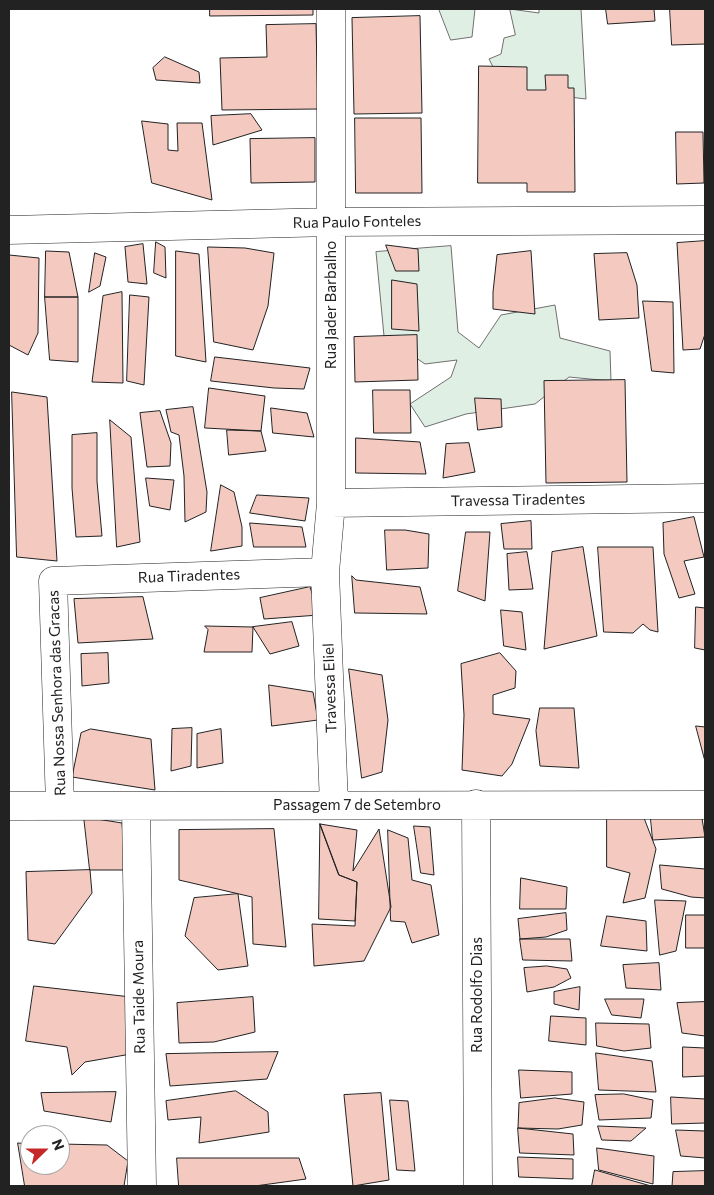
<!DOCTYPE html>
<style>
body{margin:0}
#map{position:relative;width:714px;height:1195px;overflow:hidden;background:#fff;font-family:Commissioner,sans-serif}
canvas{display:block}
.frame{position:absolute;inset:0;border:10px solid #222;pointer-events:none}
.north{position:absolute;left:20px;top:1125px;width:50px;height:50px;box-sizing:border-box;background:#fff;border:1px solid #a7a7a7;border-radius:50%;rotate:68deg;font-size:14px;font-weight:700;line-height:20px;text-align:center;color:#222}
.north::after{content:'';display:block;margin:auto;width:18px;height:22px;background:#c62828;clip-path:polygon(50% 0,100% 100%,50% 72%,0 100%)}
</style>
<div id="map">
<canvas width="714" height="1195"></canvas>
<div class="frame"></div>
<div class="north">N</div>
</div>
<script>
const context = document.querySelector('canvas').getContext('2d');
context.lineJoin = 'round';
function fillPath(path, color) { context.fillStyle = color; context.fill(path, 'evenodd'); }
function stroke(path, color, width, dash) { context.strokeStyle = color; context.lineWidth = width; context.lineCap = dash ? 'butt' : 'round'; context.setLineDash(dash || []); context.stroke(path); }
function label(font, color, halo, rows, align = 'center') {
  context.font = font + ' Commissioner,sans-serif'; context.lineWidth = 4; context.setLineDash([]); context.textBaseline = 'middle'; context.strokeStyle = halo; context.fillStyle = color; for (const [text, x, y, turn = 0] of rows) {
    context.save(); context.translate(x, y); context.rotate((+turn || 0) * Math.PI / 180); context.textAlign = isNaN(turn) ? turn : align; if (halo) context.strokeText(text, 0, 0); context.fillText(text, 0, 0); context.restore();
  }
}
const green = new Path2D(`
 M 439,9 L 475,9 L 472,37 L 451,40 Z
 M 510,9 L 539,13 L 539,9 L 581,9 L 586,99 L 504,89 L 489,59 L 501,54 L 504,38 L 515,35 Z
 M 451,246 L 458,332 L 479,348 L 501,315 L 555,305 L 560,338 L 610,351 L 611,381 L 569,377 L 535,404 L 466,414 L 425,427 L 410,404 L 451,377 L 457,360 L 425,364 L 384,336 L 376,252 Z`);
fillPath(green, '#e0efe3');
stroke(green, '#6f6f6f', 1);
const building = new Path2D(`
 M 210,9 L 313,9 L 313,15 L 210,16 Z
 M 606,9 L 654,9 L 655,21 L 608,24 Z
 M 670,9 L 705,9 L 705,44 L 672,45 Z
 M 420,16 L 422,113 L 354,114 L 352,18 Z
 M 316,24 L 318,109 L 222,110 L 220,58 L 267,57 L 266,25 Z
 M 165,57 L 199,72 L 200,83 L 156,80 L 153,68 Z
 M 479,66 L 527,67 L 527,90 L 546,90 L 545,75 L 568,75 L 568,88 L 574,88 L 575,192 L 527,192 L 527,183 L 478,183 Z
 M 251,114 L 262,130 L 213,145 L 211,116 Z
 M 355,118 L 421,118 L 422,193 L 356,193 Z
 M 142,121 L 168,124 L 168,150 L 178,151 L 177,123 L 202,123 L 212,200 L 152,183 Z
 M 676,132 L 703,132 L 704,183 L 677,184 Z
 M 315,138 L 315,182 L 251,183 L 250,139 Z
 M 705,241 L 705,334 L 700,349 L 683,350 L 677,243 Z
 M 156,242 L 165,247 L 166,278 L 154,273 Z
 M 143,244 L 147,284 L 128,282 L 125,247 Z
 M 386,245 L 418,249 L 419,271 L 396,271 Z
 M 208,247 L 245,248 L 274,253 L 268,306 L 253,350 L 214,342 Z
 M 46,251 L 69,252 L 78,297 L 45,297 Z
 M 176,251 L 199,254 L 206,362 L 176,356 Z
 M 531,251 L 535,314 L 493,309 L 493,292 L 497,255 Z
 M 95,253 L 106,257 L 100,286 L 89,292 Z
 M 627,253 L 637,285 L 639,318 L 599,320 L 594,254 Z
 M 9,255 L 39,258 L 38,333 L 28,355 L 9,345 Z
 M 392,280 L 417,284 L 419,331 L 392,329 Z
 M 122,292 L 123,383 L 92,382 L 103,296 Z
 M 130,295 L 149,297 L 144,385 L 127,381 Z
 M 45,297 L 78,297 L 78,362 L 50,360 Z
 M 643,301 L 673,302 L 674,373 L 652,371 Z
 M 417,335 L 418,380 L 355,382 L 354,337 Z
 M 215,357 L 310,368 L 304,389 L 274,388 L 211,381 Z
 M 625,380 L 627,482 L 546,483 L 544,381 Z
 M 209,388 L 265,396 L 261,431 L 205,428 Z
 M 373,390 L 410,390 L 411,433 L 374,433 Z
 M 12,392 L 47,397 L 57,561 L 17,557 Z
 M 475,398 L 501,399 L 502,427 L 478,430 Z
 M 193,407 L 207,492 L 206,512 L 185,522 L 184,476 L 179,435 L 171,432 L 166,410 Z
 M 271,408 L 307,413 L 314,437 L 273,433 Z
 M 160,411 L 171,443 L 170,466 L 147,467 L 140,413 Z
 M 110,420 L 131,437 L 140,542 L 117,547 Z
 M 227,430 L 261,431 L 266,451 L 229,455 Z
 M 97,433 L 97,481 L 102,536 L 76,537 L 72,488 L 72,435 Z
 M 356,438 L 420,442 L 426,474 L 356,473 Z
 M 469,443 L 475,472 L 443,478 L 446,444 Z
 M 146,478 L 174,480 L 170,510 L 150,506 Z
 M 221,485 L 234,492 L 242,527 L 242,546 L 211,551 Z
 M 257,495 L 309,498 L 305,521 L 250,513 Z
 M 694,517 L 704,557 L 684,561 L 695,594 L 679,598 L 664,554 L 663,523 Z
 M 531,521 L 532,549 L 504,549 L 501,524 Z
 M 250,523 L 302,527 L 306,547 L 254,547 Z
 M 385,530 L 405,530 L 429,534 L 428,568 L 387,570 Z
 M 466,532 L 490,532 L 485,601 L 458,591 Z
 M 583,547 L 597,636 L 544,649 L 552,552 Z
 M 598,547 L 653,547 L 658,632 L 650,630 L 643,624 L 633,633 L 604,632 Z
 M 527,552 L 533,589 L 509,590 L 507,554 Z
 M 352,576 L 356,580 L 420,587 L 427,614 L 355,613 Z
 M 310,587 L 319,615 L 264,619 L 260,598 Z
 M 143,597 L 153,639 L 78,643 L 74,599 Z
 M 696,607 L 705,608 L 705,650 L 695,648 Z
 M 501,610 L 522,612 L 526,650 L 504,646 Z
 M 292,622 L 299,646 L 270,654 L 253,627 Z
 M 205,626 L 253,627 L 252,652 L 204,652 L 208,630 Z
 M 108,653 L 109,683 L 82,686 L 81,654 Z
 M 500,653 L 516,671 L 515,688 L 493,695 L 493,714 L 530,719 L 512,764 L 502,776 L 462,770 L 464,715 L 461,664 Z
 M 349,669 L 382,675 L 388,720 L 382,772 L 362,778 Z
 M 269,685 L 313,692 L 318,720 L 272,726 Z
 M 540,708 L 574,708 L 579,768 L 540,766 L 536,731 Z
 M 696,726 L 705,727 L 705,761 Z
 M 192,728 L 191,766 L 171,771 L 172,729 Z
 M 91,729 L 151,739 L 155,790 L 72,777 L 81,733 Z
 M 221,729 L 223,763 L 197,768 L 197,734 Z
 M 607,805 L 639,805 L 656,849 L 645,898 L 623,903 L 630,873 L 607,867 Z
 M 650,810 L 701,812 L 705,837 L 653,840 Z
 M 84,817 L 122,823 L 126,870 L 90,870 Z
 M 320,824 L 339,875 L 357,882 L 355,921 L 319,919 Z
 M 320,824 L 357,830 L 353,871 L 379,829 L 391,907 L 364,961 L 314,966 L 312,924 L 355,926 L 357,882 L 339,875 Z
 M 414,826 L 430,827 L 434,875 L 421,873 Z
 M 274,829 L 286,947 L 253,944 L 252,897 L 179,880 L 179,830 Z
 M 388,830 L 408,838 L 412,880 L 431,885 L 439,935 L 412,943 L 405,922 L 391,921 Z
 M 660,865 L 705,869 L 705,898 L 691,897 L 662,889 Z
 M 90,870 L 92,893 L 55,944 L 28,940 L 26,872 Z
 M 521,878 L 567,887 L 566,909 L 520,909 Z
 M 238,894 L 248,966 L 218,970 L 185,936 L 194,898 Z
 M 655,900 L 686,901 L 676,951 L 660,955 Z
 M 566,913 L 567,930 L 546,937 L 520,939 L 518,919 Z
 M 686,915 L 705,915 L 705,948 L 686,948 Z
 M 607,916 L 646,921 L 647,951 L 601,946 Z
 M 520,939 L 570,939 L 572,961 L 523,960 Z
 M 659,963 L 661,990 L 626,988 L 623,965 Z
 M 547,966 L 567,969 L 571,978 L 554,987 L 527,992 L 524,968 Z
 M 34,986 L 131,997 L 131,1054 L 85,1062 L 72,1075 L 67,1047 L 26,1041 Z
 M 580,987 L 579,1010 L 554,1004 L 554,992 Z
 M 253,997 L 255,1032 L 214,1042 L 179,1043 L 177,1003 Z
 M 605,999 L 644,999 L 641,1018 L 612,1015 Z
 M 705,1002 L 705,1036 L 682,1033 L 677,1003 Z
 M 551,1016 L 586,1018 L 586,1045 L 549,1041 Z
 M 596,1023 L 649,1024 L 651,1048 L 624,1051 L 597,1046 Z
 M 683,1047 L 705,1048 L 705,1076 L 683,1077 Z
 M 278,1052 L 267,1079 L 170,1086 L 166,1054 Z
 M 596,1053 L 652,1061 L 656,1092 L 599,1090 Z
 M 519,1070 L 572,1072 L 572,1094 L 521,1098 Z
 M 236,1091 L 268,1112 L 269,1132 L 199,1143 L 201,1117 L 168,1120 L 166,1101 Z
 M 116,1092 L 111,1122 L 44,1111 L 41,1093 Z
 M 381,1093 L 389,1180 L 353,1186 L 344,1095 Z
 M 624,1094 L 653,1100 L 651,1118 L 599,1120 L 595,1095 Z
 M 671,1097 L 705,1099 L 705,1123 L 672,1124 Z
 M 555,1098 L 584,1102 L 582,1125 L 558,1129 L 518,1128 L 519,1103 Z
 M 390,1100 L 408,1101 L 415,1171 L 397,1170 Z
 M 598,1126 L 646,1128 L 631,1141 L 602,1140 Z
 M 518,1128 L 573,1134 L 574,1155 L 520,1153 Z
 M 676,1130 L 705,1131 L 705,1158 L 681,1156 Z
 M 18,1143 L 30,1144 L 30,1165 L 60,1165 L 60,1144 L 107,1145 L 128,1161 L 124,1186 L 25,1186 Z
 M 597,1148 L 654,1156 L 653,1184 L 599,1170 Z
 M 518,1157 L 573,1159 L 573,1179 L 519,1177 Z
 M 177,1158 L 299,1158 L 306,1179 L 255,1186 L 179,1186 Z
 M 595,1170 L 651,1186 L 592,1186 Z
 M 705,1171 L 705,1186 L 672,1186 L 673,1172 Z`);
fillPath(building, '#f3c9c0');
stroke(building, '#222', 1);
const minor = new Path2D(`
 M 331,9 L 331,503 L 325,572 L 334,805
 M 9,230 L 332,222 L 705,220
 M 331,503 L 705,498
 M 476,804 L 478,1186
 M 60,805 L 53,581 L 325,572
 M 9,806 L 705,805
 M 136,807 L 142,1186`);
stroke(minor, '#222', 29);
stroke(minor, '#fff', 28);
label('15px', '#222', '#fff', [
 ["Rua Paulo Fonteles",357,222,-1],
 ["Rua Jader Barbalho",331,305,-90],
 ["Travessa Tiradentes",518,500,-1],
 ["Rua Tiradentes",189,576,-2],
 ["Travessa Eliel",330,688,-92],
 ["Rua Nossa Senhora das Gracas",57,693,-92],
 ["Passagem 7 de Setembro",357,805],
 ["Rua Rodolfo Dias",477,995,-90],
 ["Rua Taide Moura",139,997,-91]
]);
</script>
